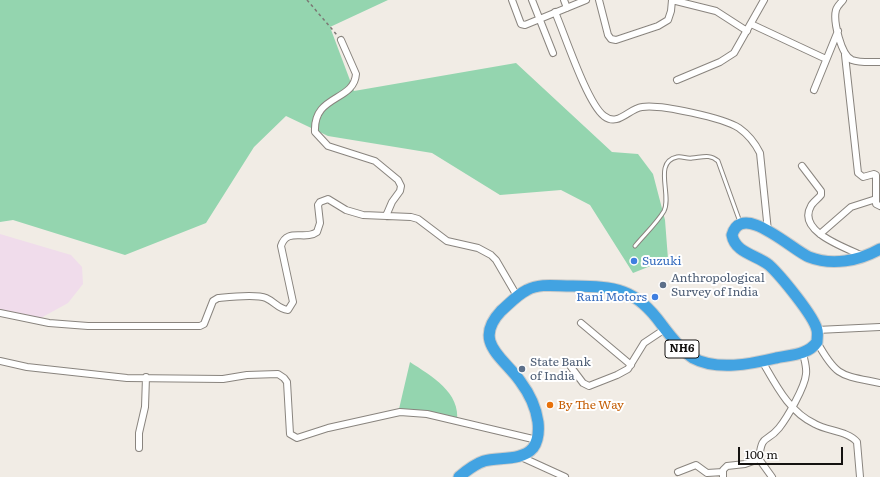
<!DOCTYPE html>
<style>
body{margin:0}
#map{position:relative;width:880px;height:477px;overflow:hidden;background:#f1ece5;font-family:Literata,serif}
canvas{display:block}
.scale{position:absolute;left:738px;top:447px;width:105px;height:18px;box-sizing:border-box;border:2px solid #141210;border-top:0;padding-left:5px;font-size:12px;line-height:14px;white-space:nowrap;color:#141210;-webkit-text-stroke:3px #fff;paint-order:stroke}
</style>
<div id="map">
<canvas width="880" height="477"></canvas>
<div class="scale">100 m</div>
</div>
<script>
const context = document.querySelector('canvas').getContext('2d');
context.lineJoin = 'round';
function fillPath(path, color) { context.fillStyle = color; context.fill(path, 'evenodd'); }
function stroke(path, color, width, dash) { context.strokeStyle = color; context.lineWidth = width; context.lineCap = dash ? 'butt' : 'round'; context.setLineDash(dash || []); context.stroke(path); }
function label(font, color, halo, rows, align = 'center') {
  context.font = font + ' Literata,serif'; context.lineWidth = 4; context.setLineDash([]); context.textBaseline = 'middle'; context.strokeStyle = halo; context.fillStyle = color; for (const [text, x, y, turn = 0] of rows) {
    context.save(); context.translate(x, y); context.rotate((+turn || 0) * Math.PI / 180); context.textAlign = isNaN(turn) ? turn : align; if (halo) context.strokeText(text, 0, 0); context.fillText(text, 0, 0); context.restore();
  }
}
fillPath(new Path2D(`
 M 0,234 L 71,255 L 82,267 L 83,284 L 68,303 L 39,319 L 0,311 Z`), '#f0dceb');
fillPath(new Path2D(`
 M 0,0 L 388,0 L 330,27 L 354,91 L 516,63 L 612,152 L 638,154 L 653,174 L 665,220 L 668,259 L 633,273 L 590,205 L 561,190 L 500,195 L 432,153 L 328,136 L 286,116 L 254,147 L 206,223 L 125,255 L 13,220 L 0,222 Z
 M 410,362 C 431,376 461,392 457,422 L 399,409 Z`), '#94d5af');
const lane = new Path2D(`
 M 635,246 C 644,235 657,223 664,211 C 672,195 653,162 677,157 C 682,156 687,159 692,158 C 703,157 710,154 718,161 L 740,222`);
const street = new Path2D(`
 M 512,0 L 521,24 L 525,25 L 586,0
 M 532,0 L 553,53
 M 564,0 L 567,8
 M 599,0 L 608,35 L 611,39 L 616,40 L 658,26 L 668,20 L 671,11 L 672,0
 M 672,0 L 716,11 L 747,31
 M 843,0 C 841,3 837,6 836,10 C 833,21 841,55 852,60 C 860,63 871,62 880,62
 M 555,12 C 565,35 587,103 604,116 C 618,127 628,109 642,107 C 660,104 724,118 739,128 C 749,135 755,143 760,153 L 768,231
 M 751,24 L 826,59
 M 341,40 L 356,74 C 354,102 313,94 315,132 L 328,146 L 375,161 L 398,180 L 401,186 L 400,191 L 392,202 L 386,216
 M 845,55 L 858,173 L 863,177 L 874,174 L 876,175 L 876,204 L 880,206
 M 677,80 L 720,62 L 734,53 L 764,0
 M 814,90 L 838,31
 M 802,166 L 821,191 L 821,195 C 818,199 813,202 811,206 C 796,232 847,248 863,256
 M 820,234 L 851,207 L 876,199
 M 0,313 L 49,323 L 88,326 L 200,326 L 204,324 L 213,301 L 218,298 C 229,297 256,294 266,298 C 275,302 278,309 288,310 L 293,302 L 281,246 C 287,227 305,241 317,232 L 320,223 L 318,205 L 320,202 L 328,199 L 346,210 L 363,215 L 411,217 L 418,219 L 447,241 L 478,248 L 491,255 L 496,260 L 517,296
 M 581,323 L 631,365
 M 817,330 L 880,327
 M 817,342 C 837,378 841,375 880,383
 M 0,361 L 27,367 L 127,378 L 223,379 L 247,375 L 278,374 L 284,378 L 287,382 L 290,434 L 297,438 L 328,428 L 400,412 L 427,414 L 537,440
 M 762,361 C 776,385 789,412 815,424 C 827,431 848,431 857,442 L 860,477
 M 571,367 L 583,383 L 589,386 L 617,375 L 628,369 L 644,343 L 665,329
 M 139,448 L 139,433 L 145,407 L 146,377
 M 519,456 L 565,477
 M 678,472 L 696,465 L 707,473 L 723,472
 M 723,477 L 723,470 L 727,466 L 745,464 L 759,459
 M 772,477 L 759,459 C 762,432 766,444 779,428 C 787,418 805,387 806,374 C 807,367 804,359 803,353`);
const highway = new Path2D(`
 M 459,477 C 466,471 475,464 484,461 C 499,457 522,461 533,448 C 538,441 539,431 538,422 C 536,407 529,393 520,381 C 503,357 472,342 501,311 C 509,304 517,295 527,290 C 540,283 556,286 571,286 C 615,287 635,287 662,325 C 671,337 681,350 693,358 C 717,371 751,364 776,358 C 790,355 808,355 817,342 C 817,338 818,334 817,330 C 814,316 780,275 769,265 C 757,255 735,253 732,235 C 742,201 792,250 809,257 C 832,266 859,261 880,249`);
stroke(lane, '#89847e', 5);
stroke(street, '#89847e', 8);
stroke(highway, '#cbcbca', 13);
stroke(new Path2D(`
 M 307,0 L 337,35`), '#7c7874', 1.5, [3, 3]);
stroke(lane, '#fff', 3);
stroke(street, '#fff', 6);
stroke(highway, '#42a3e2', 11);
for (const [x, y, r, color] of [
 [634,261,4,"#3f7fe0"],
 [663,285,4,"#5c6f8a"],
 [655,297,4,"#3f7fe0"],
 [522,369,4,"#5c6f8a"],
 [550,405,4,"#e8710a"]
]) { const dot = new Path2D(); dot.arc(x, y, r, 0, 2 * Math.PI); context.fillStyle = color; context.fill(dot); stroke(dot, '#fff', 1.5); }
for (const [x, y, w] of [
 [682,349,34]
]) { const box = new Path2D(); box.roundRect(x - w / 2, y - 9, w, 18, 3); context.fillStyle = '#fff'; context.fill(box); stroke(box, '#141210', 1); }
label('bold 11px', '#141210', null, [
 ["NH6",682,349]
]);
label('12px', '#366cbe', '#fff', [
 ["Suzuki",642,261],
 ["Rani Motors",647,297,"right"]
], 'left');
label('12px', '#4e5e75', '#fff', [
 ["Anthropological",671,278],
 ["Survey of India",671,292],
 ["State Bank",530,362],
 ["of India",530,376]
], 'left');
label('12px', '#c56008', '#fff', [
 ["By The Way",558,405]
], 'left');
</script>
